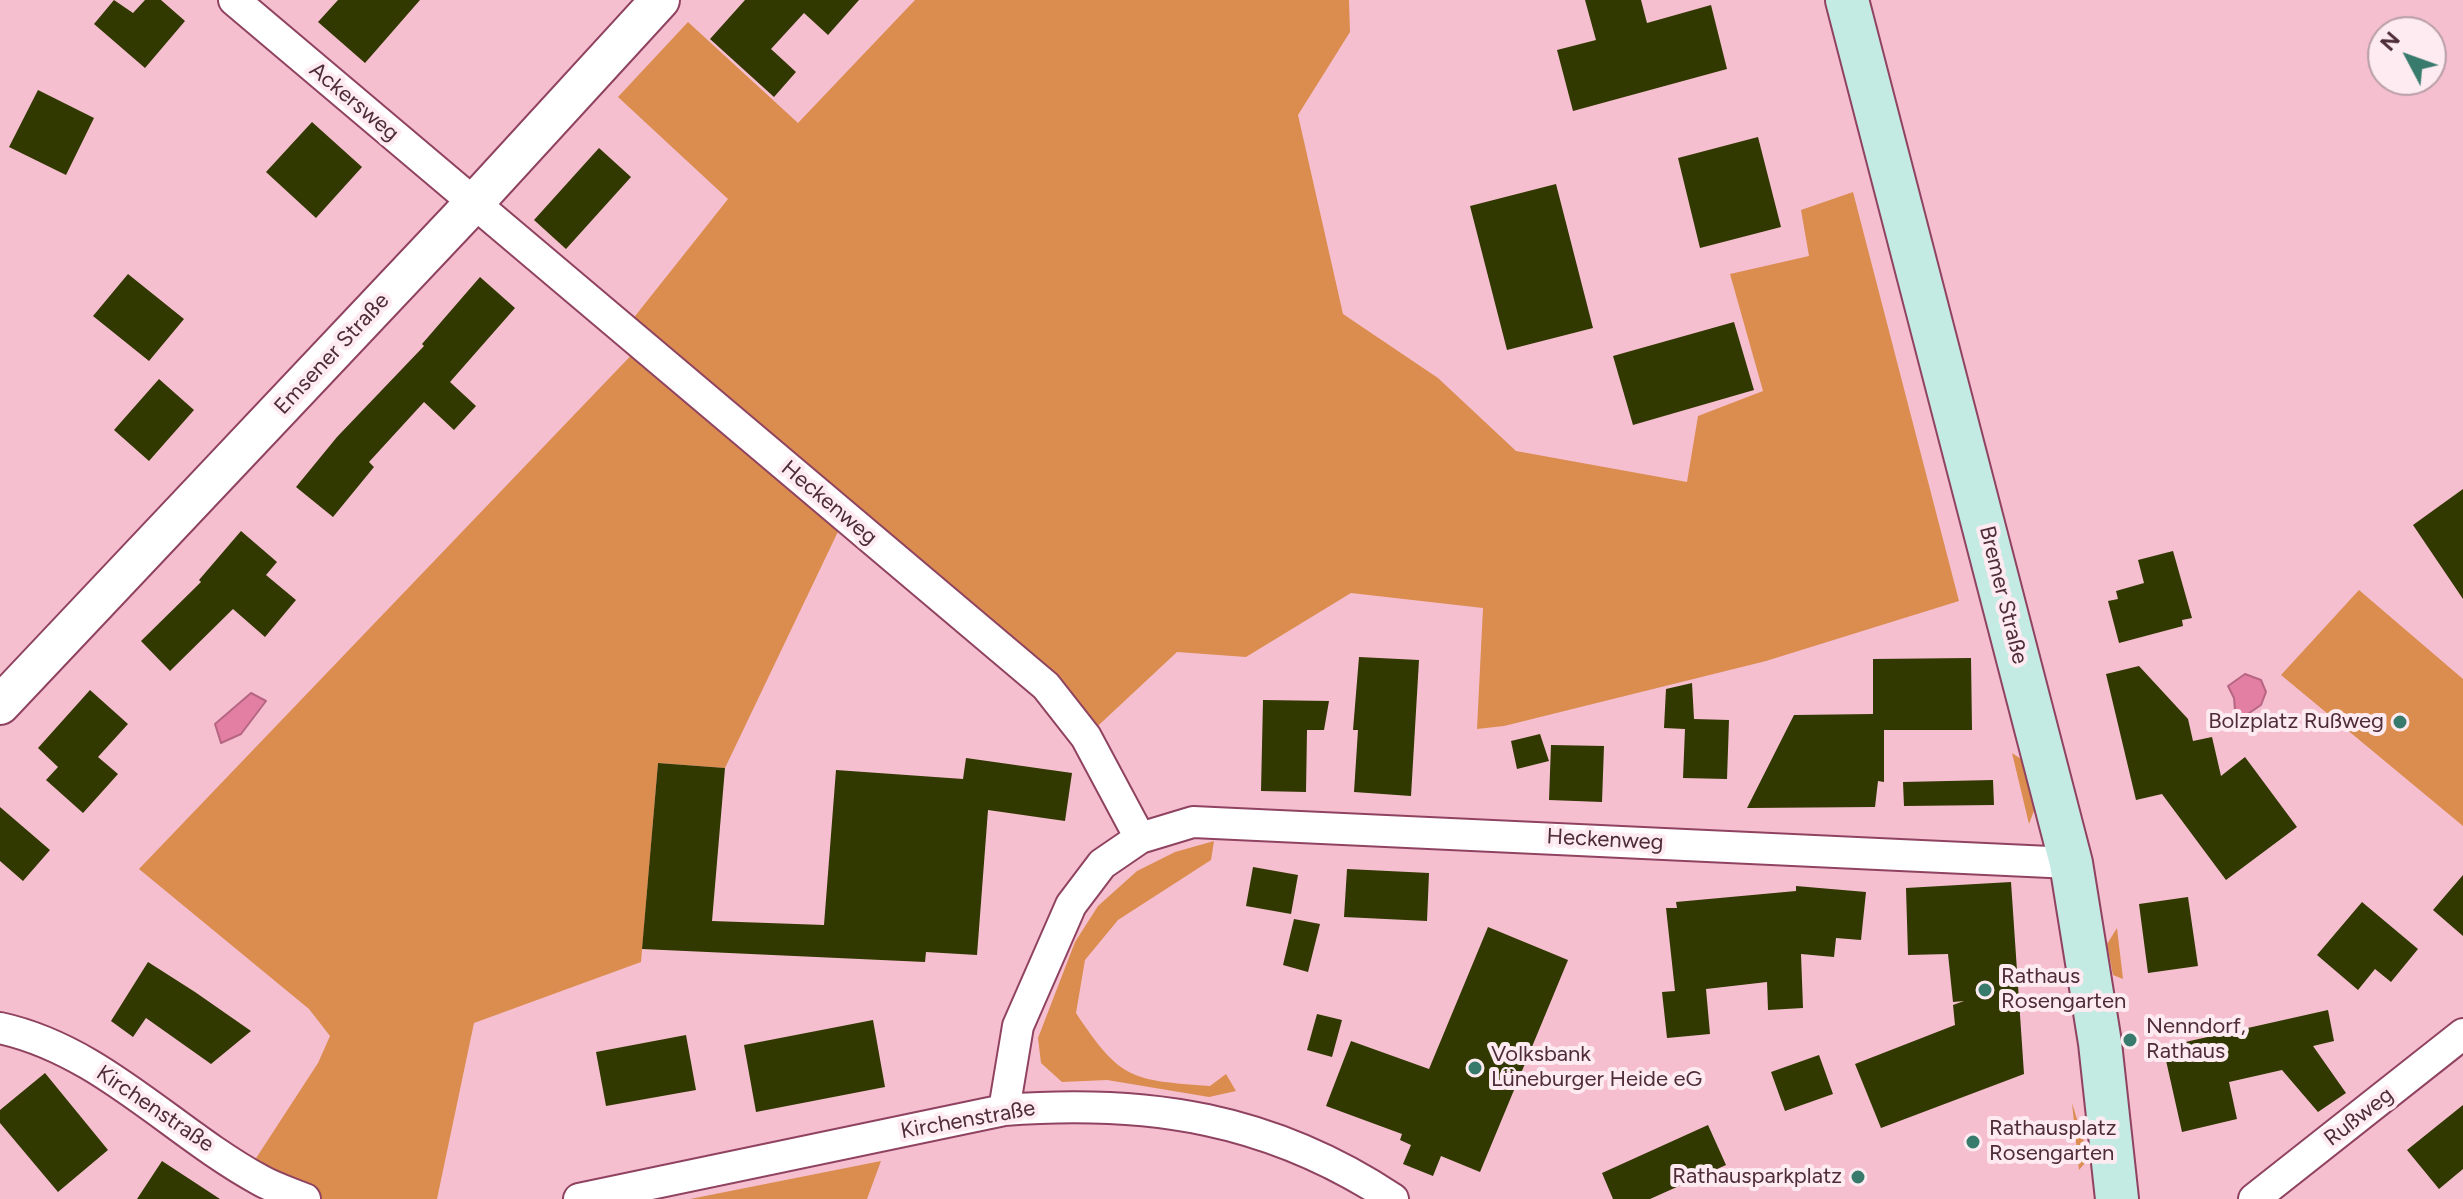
<!DOCTYPE html>
<meta charset="utf-8">
<style>
body{margin:0}
#map{position:relative;width:2463px;height:1199px;overflow:hidden;background:#f5bfd0;font-family:Figtree,sans-serif}
canvas{display:block}
.north{position:absolute;left:2367px;top:16px;width:80px;height:80px;box-sizing:border-box;background:#feebf1;border:2px solid #b89fa7;border-radius:50%;rotate:311deg;font-size:22px;font-weight:700;line-height:32px;text-align:center;color:#4e2c38}
.north::after{content:'';display:block;margin:auto;width:28px;height:36px;background:#387b6d;clip-path:polygon(50% 0,100% 100%,50% 72%,0 100%)}
</style>
<div id="map">
<canvas width="2463" height="1199"></canvas>
<div class="north">N</div>
</div>
<script>
const context = document.querySelector('canvas').getContext('2d');
context.lineJoin = 'round';
function fillPath(path, color) { context.fillStyle = color; context.fill(path, 'evenodd'); }
function stroke(path, color, width, dash) { context.strokeStyle = color; context.lineWidth = width; context.lineCap = dash ? 'butt' : 'round'; context.setLineDash(dash || []); context.stroke(path); }
function label(font, color, halo, rows, align = 'center') {
  context.font = font + ' Figtree,sans-serif'; context.lineWidth = 8; context.setLineDash([]); context.textBaseline = 'middle'; context.strokeStyle = halo; context.fillStyle = color; for (const [text, x, y, turn = 0] of rows) {
    context.save(); context.translate(x, y); context.rotate((+turn || 0) * Math.PI / 180); context.textAlign = isNaN(turn) ? turn : align; if (halo) context.strokeText(text, 0, 0); context.fillText(text, 0, 0); context.restore();
  }
}
fillPath(new Path2D(`
 M 915,0 L 1349,0 L 1350,32 L 1298,115 L 1343,314 L 1438,378 L 1516,451 L 1687,482 L 1698,416 L 1763,391 L 1730,274 L 1809,256 L 1801,210 L 1853,192 L 1959,601 L 1766,661 L 1504,726 L 1477,729 L 1483,608 L 1351,593 L 1246,657 L 1177,652 L 1086,737 L 845,517 L 725,768 L 658,763 L 641,962 L 474,1023 L 437,1199 L 305,1199 L 247,1172 L 318,1063 L 330,1036 L 309,1009 L 139,869 L 641,345 L 624,330 L 728,199 L 618,97 L 688,22 L 798,123 Z
 M 2359,590 L 2463,679 L 2463,826 L 2281,675 Z
 M 2012,753 L 2024,761 L 2035,808 L 2029,824 Z
 M 1214,841 L 1211,860 L 1118,920 L 1085,960 L 1076,1013 C 1121,1081 1132,1080 1210,1086 L 1226,1074 L 1236,1091 L 1209,1097 L 1107,1080 L 1062,1082 L 1041,1063 L 1038,1038 L 1075,942 L 1098,906 L 1137,871 L 1175,852 Z
 M 2117,928 L 2123,979 L 2113,975 L 2107,944 Z
 M 2072,1103 L 2089,1158 L 2079,1170 Z
 M 881,1161 L 867,1199 L 690,1199 Z`), '#da8d4f');
const water = new Path2D(`
 M 2245,674 L 2261,680 L 2266,692 L 2261,705 L 2236,722 L 2234,698 L 2228,686 Z
 M 251,693 L 266,701 L 241,734 L 221,743 L 215,724 Z`);
fillPath(water, '#e27fa3');
stroke(water, '#b66683', 2);
fillPath(new Path2D(`
 M 114,0 L 133,13 L 145,0 L 161,0 L 185,21 L 145,68 L 94,24 Z
 M 338,0 L 420,0 L 365,63 L 318,22 Z
 M 745,0 L 859,0 L 828,35 L 804,13 L 771,49 L 796,72 L 774,97 L 710,39 Z
 M 1585,0 L 1641,0 L 1647,23 L 1711,5 L 1727,69 L 1573,111 L 1557,50 L 1596,40 Z
 M 38,90 L 94,118 L 66,175 L 9,147 Z
 M 312,122 L 362,167 L 316,218 L 266,172 Z
 M 1758,137 L 1781,227 L 1700,248 L 1678,158 Z
 M 599,148 L 631,177 L 566,249 L 534,220 Z
 M 1556,184 L 1593,328 L 1507,350 L 1470,206 Z
 M 128,274 L 184,319 L 149,361 L 93,316 Z
 M 480,277 L 515,308 L 450,382 L 476,406 L 454,430 L 424,402 L 369,462 L 374,467 L 333,517 L 296,487 L 337,437 L 424,346 L 422,344 Z
 M 1734,322 L 1754,390 L 1633,425 L 1613,356 Z
 M 159,379 L 194,410 L 149,461 L 114,430 Z
 M 2463,489 L 2463,599 L 2413,525 Z
 M 241,531 L 277,562 L 266,575 L 296,600 L 265,637 L 233,609 L 170,671 L 141,641 L 201,582 L 199,580 Z
 M 2173,551 L 2192,618 L 2182,620 L 2183,626 L 2119,643 L 2108,601 L 2118,599 L 2116,591 L 2144,583 L 2138,560 Z
 M 1359,657 L 1419,660 L 1411,796 L 1354,792 L 1358,730 L 1353,730 Z
 M 1971,658 L 1972,730 L 1884,730 L 1884,782 L 1878,781 L 1875,807 L 1747,808 L 1794,715 L 1873,714 L 1873,659 Z
 M 2139,666 L 2188,719 L 2193,741 L 2212,737 L 2221,776 L 2245,757 L 2297,827 L 2226,880 L 2162,794 L 2136,800 L 2106,674 Z
 M 1692,683 L 1694,719 L 1729,720 L 1727,779 L 1683,778 L 1685,729 L 1664,728 L 1666,689 Z
 M 90,690 L 128,724 L 98,757 L 118,774 L 83,813 L 46,780 L 58,767 L 38,748 Z
 M 1263,700 L 1329,701 L 1324,730 L 1307,730 L 1306,792 L 1261,791 Z
 M 1540,734 L 1549,761 L 1517,769 L 1511,741 Z
 M 1551,745 L 1604,746 L 1602,802 L 1549,800 Z
 M 966,758 L 1072,773 L 1065,821 L 988,810 L 977,955 L 926,952 L 925,962 L 642,949 L 658,763 L 725,768 L 712,921 L 824,925 L 836,770 L 963,779 Z
 M 1993,780 L 1994,805 L 1904,806 L 1903,782 Z
 M 0,807 L 50,850 L 23,881 L 0,861 Z
 M 1253,867 L 1298,875 L 1291,914 L 1246,906 Z
 M 1347,869 L 1429,873 L 1427,921 L 1344,917 Z
 M 2463,875 L 2463,936 L 2433,910 Z
 M 2011,882 L 2024,1074 L 1881,1128 L 1855,1064 L 1955,1025 L 1953,1005 L 1964,1001 L 1953,1002 L 1948,954 L 1908,955 L 1906,888 Z
 M 1796,886 L 1866,892 L 1861,940 L 1836,938 L 1834,957 L 1801,954 L 1803,1008 L 1768,1010 L 1767,982 L 1706,989 L 1710,1034 L 1667,1038 L 1662,992 L 1675,991 L 1666,908 L 1677,908 L 1676,902 L 1796,891 Z
 M 2188,897 L 2198,966 L 2148,973 L 2139,904 Z
 M 2362,902 L 2418,949 L 2391,982 L 2375,969 L 2358,990 L 2317,955 Z
 M 1294,919 L 1320,924 L 1308,972 L 1283,965 Z
 M 1488,927 L 1568,960 L 1480,1172 L 1441,1156 L 1433,1176 L 1403,1164 L 1411,1145 L 1400,1140 L 1402,1134 L 1326,1106 L 1351,1041 L 1429,1069 Z
 M 148,962 L 195,992 L 251,1031 L 211,1064 L 146,1018 L 133,1037 L 111,1021 Z
 M 2328,1010 L 2334,1041 L 2313,1046 L 2346,1093 L 2318,1112 L 2282,1070 L 2229,1082 L 2237,1119 L 2182,1132 L 2163,1047 Z
 M 1317,1014 L 1342,1020 L 1332,1057 L 1307,1050 Z
 M 873,1020 L 885,1087 L 756,1112 L 744,1045 Z
 M 686,1035 L 696,1090 L 606,1106 L 596,1052 Z
 M 1819,1055 L 1833,1094 L 1785,1111 L 1771,1072 Z
 M 45,1073 L 108,1150 L 58,1192 L 0,1123 L 0,1110 Z
 M 2463,1105 L 2463,1169 L 2439,1189 L 2407,1150 Z
 M 1708,1125 L 1726,1165 L 1650,1199 L 1613,1199 L 1602,1173 Z
 M 162,1161 L 220,1199 L 137,1199 Z`), '#313800');
const minor = new Path2D(`
 M 234,0 L 1046,686 L 1086,737 L 1140,838
 M 0,1028 C 101,1050 172,1132 260,1180 C 274,1188 290,1193 305,1199
 M 1004,1110 L 1018,1026 L 1071,905 L 1102,864 L 1140,838 L 1193,822 L 2071,863
 M 579,1199 L 1004,1110 C 1148,1099 1271,1118 1393,1199
 M 2254,1199 L 2463,1034`);
const tertiary = new Path2D(`
 M 0,705 L 474,203 L 660,0`);
const secondary = new Path2D(`
 M 1847,0 L 2071,863 L 2100,1043 L 2117,1199`);
stroke(minor, '#8f4360', 34);
stroke(tertiary, '#8f4360', 42);
stroke(secondary, '#8f4360', 46);
stroke(minor, '#fff', 30);
stroke(tertiary, '#fff', 38);
stroke(secondary, '#c3eae3', 42);
for (const [x, y, r, color] of [
 [2400,722,8,"#387b6d"],
 [1985,990,8,"#387b6d"],
 [2130,1040,8,"#387b6d"],
 [1475,1068,8,"#387b6d"],
 [1973,1142,8,"#387b6d"],
 [1858,1177,8,"#387b6d"]
]) { const dot = new Path2D(); dot.arc(x, y, r, 0, 2 * Math.PI); context.fillStyle = color; context.fill(dot); stroke(dot, '#feebf1', 3); }
label('22px', '#4e2c38', '#feebf1', [
 ["Ackersweg",354,102,40],
 ["Emsener Straße",332,354,-47],
 ["Heckenweg",829,503,40],
 ["Bremer Straße",2003,595,76],
 ["Heckenweg",1605,840,3],
 ["Kirchenstraße",155,1109,34],
 ["Rußweg",2359,1117,-38],
 ["Kirchenstraße",968,1120,-10]
]);
label('22px', '#4e2c38', '#feebf1', [
 ["Bolzplatz Rußweg",2384,722,"right"],
 ["Rathaus",2001,977],
 ["Rosengarten",2001,1002],
 ["Nenndorf,",2146,1027],
 ["Rathaus",2146,1052],
 ["Volksbank",1491,1055],
 ["Lüneburger Heide eG",1491,1080],
 ["Rathausplatz",1989,1129],
 ["Rosengarten",1989,1154],
 ["Rathausparkplatz",1842,1177,"right"]
], 'left');
</script>
